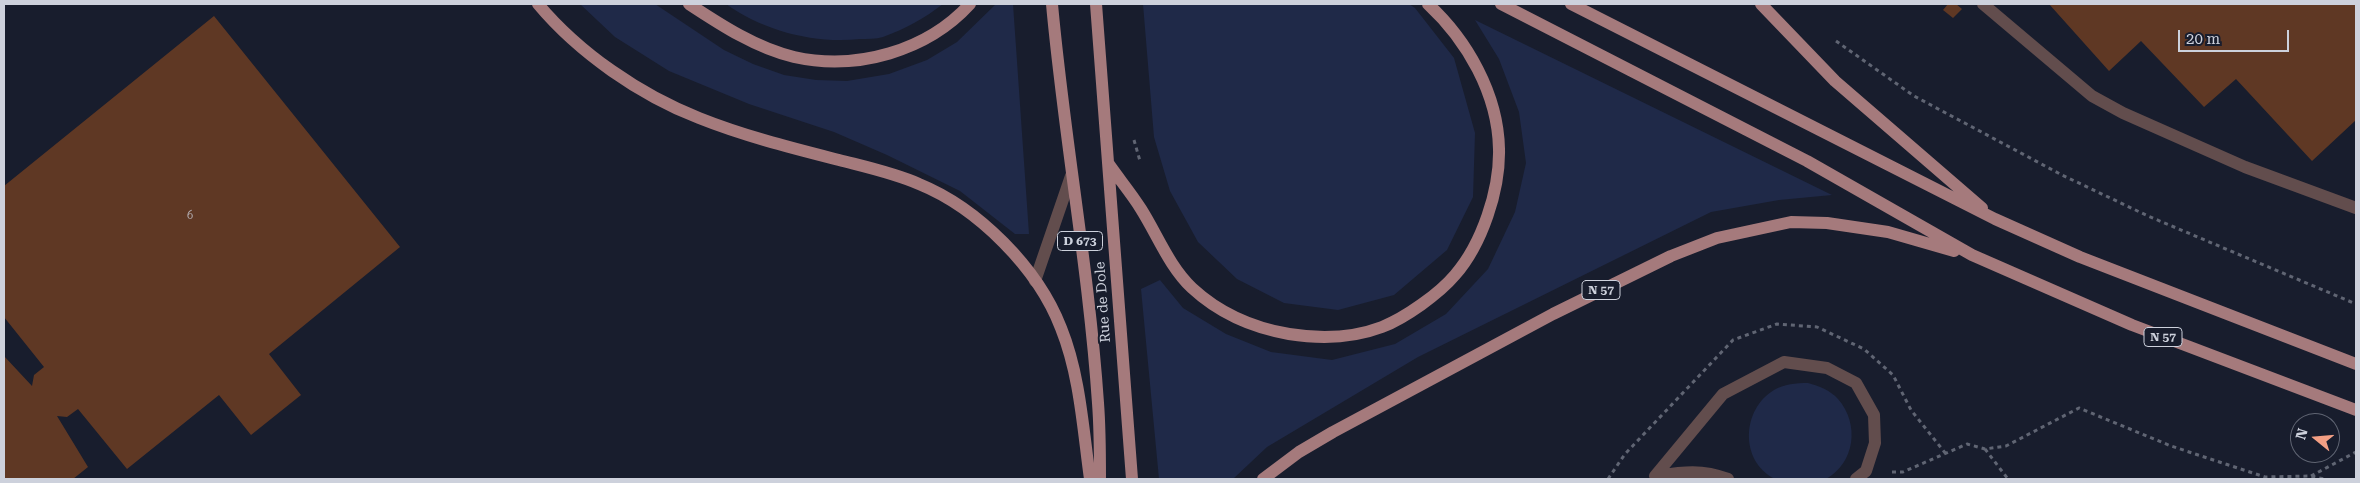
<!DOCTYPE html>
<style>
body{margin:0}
#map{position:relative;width:2360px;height:483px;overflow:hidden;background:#181d2d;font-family:"Roboto Serif",serif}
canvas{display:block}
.frame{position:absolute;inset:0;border:5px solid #cdd1dc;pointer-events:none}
.north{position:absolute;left:2290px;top:413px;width:50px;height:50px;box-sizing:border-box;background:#181d2d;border:1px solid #606573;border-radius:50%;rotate:287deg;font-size:14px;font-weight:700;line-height:20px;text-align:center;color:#cdd1dc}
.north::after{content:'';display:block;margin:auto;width:18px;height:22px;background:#f39f84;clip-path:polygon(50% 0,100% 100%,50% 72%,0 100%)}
.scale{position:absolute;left:2178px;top:30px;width:111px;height:22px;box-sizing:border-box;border:2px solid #cdd1dc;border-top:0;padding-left:6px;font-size:15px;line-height:18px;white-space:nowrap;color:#cdd1dc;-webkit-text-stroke:4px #181d2d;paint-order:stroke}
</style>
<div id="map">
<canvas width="2360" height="483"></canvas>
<div class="frame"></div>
<div class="north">N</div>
<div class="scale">20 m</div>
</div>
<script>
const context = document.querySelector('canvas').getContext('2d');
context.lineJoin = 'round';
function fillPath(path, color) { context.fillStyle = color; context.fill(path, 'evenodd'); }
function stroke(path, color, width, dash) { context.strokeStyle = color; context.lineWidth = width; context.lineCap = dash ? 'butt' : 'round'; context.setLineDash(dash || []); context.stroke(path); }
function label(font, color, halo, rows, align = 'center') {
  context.font = font + ' "Roboto Serif",serif'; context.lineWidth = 4; context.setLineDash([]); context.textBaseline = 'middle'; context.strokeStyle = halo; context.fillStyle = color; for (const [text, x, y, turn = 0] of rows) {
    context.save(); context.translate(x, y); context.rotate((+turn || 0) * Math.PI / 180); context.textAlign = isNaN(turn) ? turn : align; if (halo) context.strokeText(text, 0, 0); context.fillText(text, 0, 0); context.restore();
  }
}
fillPath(new Path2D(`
 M 580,4 L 655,4 L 724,50 L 753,64 L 784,75 L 816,80 L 847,81 L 889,74 L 927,60 L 957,42 L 996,4 L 1013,4 L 1029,234 L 1015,234 L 960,191 L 887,155 L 834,132 L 749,104 L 669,71 L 615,37 Z
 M 726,4 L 943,4 C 925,18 905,29 883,37 C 876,39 867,39 860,39 C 814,44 764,31 726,4 Z
 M 1143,4 L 1409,4 L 1415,8 L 1454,58 L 1475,133 L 1473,197 L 1447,250 L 1394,295 L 1338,310 L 1284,303 L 1237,279 L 1198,242 L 1170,191 L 1154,137 Z
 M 1475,20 L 1832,195 L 1779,200 L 1711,212 L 1418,357 L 1267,447 L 1233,479 L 1159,479 L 1141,289 L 1160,280 L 1183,308 L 1226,334 L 1271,352 L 1332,360 L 1395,344 L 1446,314 L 1488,269 L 1515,212 L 1526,163 L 1519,112 L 1499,59 Z
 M 1808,383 C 1819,386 1830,390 1838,399 C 1860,424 1855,463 1826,479 L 1775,479 C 1739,461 1742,409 1774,390 C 1784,384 1796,383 1808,383 Z`), '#1f2948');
fillPath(new Path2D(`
 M 1948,4 L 1956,4 L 1962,9 L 1953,18 L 1943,10 Z
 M 2049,4 L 2356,4 L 2356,120 L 2312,161 L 2236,79 L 2204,107 L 2141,41 L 2109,71 Z
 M 214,16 L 400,247 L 269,354 L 301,395 L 251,435 L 219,395 L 127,469 L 78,409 L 67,417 L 57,416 L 88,467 L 73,479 L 4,479 L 4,356 L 32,386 L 34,375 L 44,367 L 4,317 L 4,186 Z`), '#5f3824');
stroke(new Path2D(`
 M 1836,41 L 1914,96 L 2062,175 L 2148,216 L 2356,304
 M 1134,140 L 1140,161
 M 1985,449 L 2008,479
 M 1892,472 L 1903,472 L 1967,444 L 1985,449 L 2006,446 L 2079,408 L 2171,446 L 2265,477 L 2310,476 L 2325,479
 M 2311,476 L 2356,452
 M 1608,479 L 1625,454 L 1733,340 L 1777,324 L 1817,327 L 1864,349 L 1893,375 L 1911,410 L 1946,454`), '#606573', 3, [4, 4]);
stroke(new Path2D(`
 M 1983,4 L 2092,96 L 2123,113 L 2245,167 L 2356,208
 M 1035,281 L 1071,176
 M 1728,479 C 1701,469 1683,472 1655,476 L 1723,394 L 1784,362 L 1827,368 L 1856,383 L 1874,415 L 1875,443 L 1866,471 L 1856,479`), '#624d4d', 12);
stroke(new Path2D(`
 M 538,4 C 579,53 640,95 699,118 C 744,136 792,148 839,160 C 866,167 894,173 919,184 C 978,208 1038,268 1061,328 C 1080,375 1083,429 1090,479
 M 689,4 C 721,25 756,48 794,57 C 857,71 927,51 970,4
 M 1052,4 C 1064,137 1089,270 1098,403 C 1100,429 1100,454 1100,479
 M 1096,4 L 1132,479
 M 1501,4 L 1807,161 L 1972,255 L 2132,325 L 2356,410
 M 1571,4 L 1995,219 L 2080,257 L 2356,364
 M 1761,4 L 1835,81 L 1982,208
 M 1108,163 C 1119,179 1131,193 1141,209 C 1158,236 1169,266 1192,288 C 1219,313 1254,328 1289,334 C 1320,339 1353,338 1382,327 C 1405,318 1439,294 1455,275 C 1482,244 1500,190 1499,149 C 1498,94 1467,40 1428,4
 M 1263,479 L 1299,452 L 1333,432 L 1553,314 L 1671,256 L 1717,238 L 1791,222 L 1827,223 L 1888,232 L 1954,251`), '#a57a7c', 12);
label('11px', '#b2abae', null, [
 ["6",190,216]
]);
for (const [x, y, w] of [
 [1080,241,45],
 [1601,290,38],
 [2163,337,38]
]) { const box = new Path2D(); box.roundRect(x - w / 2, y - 9.5, w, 19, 4); context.fillStyle = '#181d2d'; context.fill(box); stroke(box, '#cdd1dc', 1); }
label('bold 12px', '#cdd1dc', null, [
 ["D 673",1080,241],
 ["N 57",1601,290],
 ["N 57",2163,337]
]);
label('14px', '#cdd1dc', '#181d2d', [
 ["Rue de Dole",1103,302,-94]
]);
</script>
